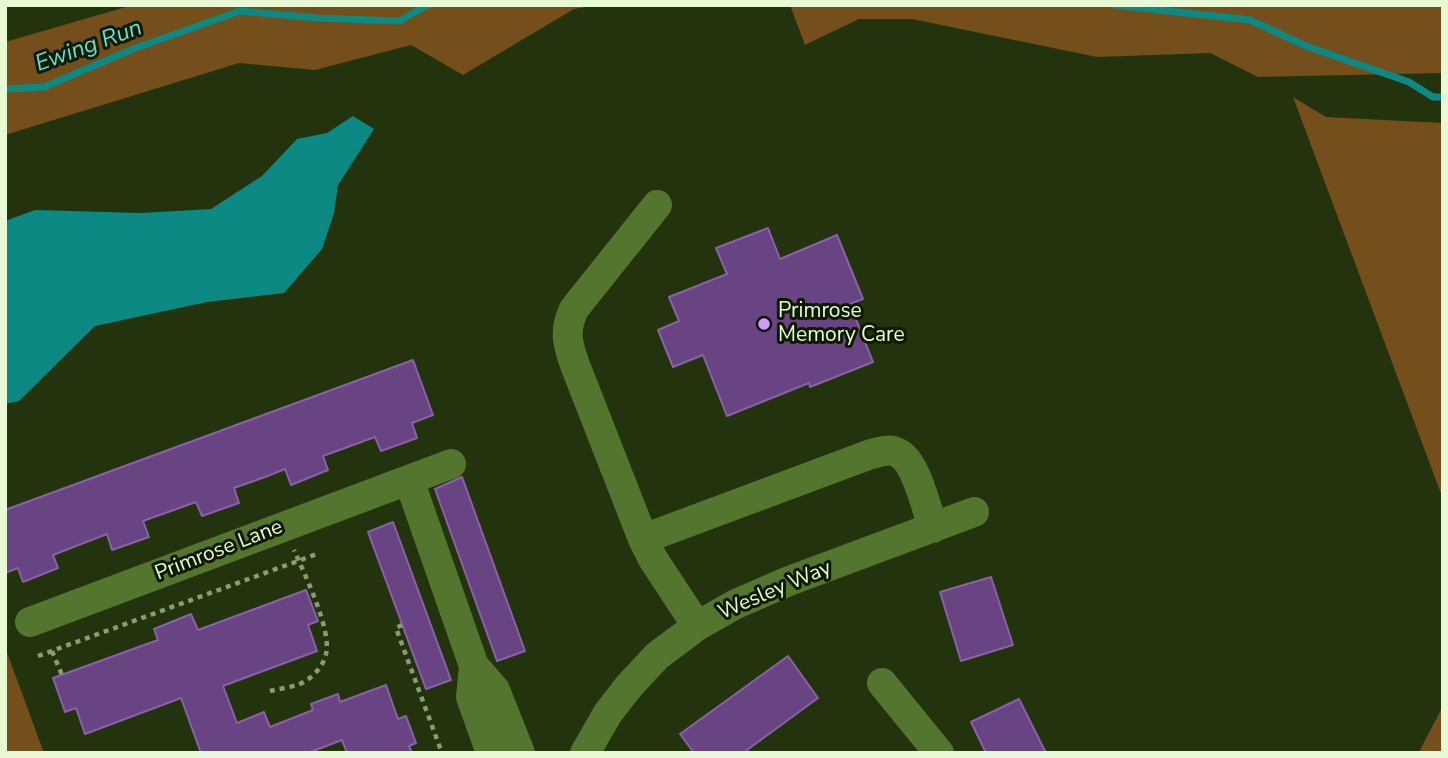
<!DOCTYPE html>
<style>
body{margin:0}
#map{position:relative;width:1448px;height:758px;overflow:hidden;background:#22330d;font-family:"Nunito Sans",sans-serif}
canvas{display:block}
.frame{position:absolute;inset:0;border:7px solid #e7fad5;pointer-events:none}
</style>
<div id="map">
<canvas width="1448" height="758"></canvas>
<div class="frame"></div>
</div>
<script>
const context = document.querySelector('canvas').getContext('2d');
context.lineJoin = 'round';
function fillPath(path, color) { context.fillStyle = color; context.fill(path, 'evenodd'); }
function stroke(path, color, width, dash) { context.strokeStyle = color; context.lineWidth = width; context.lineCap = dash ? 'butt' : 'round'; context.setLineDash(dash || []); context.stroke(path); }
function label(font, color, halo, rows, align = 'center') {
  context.font = font + ' "Nunito Sans",sans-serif'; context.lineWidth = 6; context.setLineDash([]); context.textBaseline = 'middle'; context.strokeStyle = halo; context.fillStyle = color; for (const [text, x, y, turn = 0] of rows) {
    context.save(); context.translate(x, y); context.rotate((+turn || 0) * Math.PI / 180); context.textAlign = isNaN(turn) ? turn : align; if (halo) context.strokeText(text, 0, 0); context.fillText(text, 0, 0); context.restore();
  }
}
fillPath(new Path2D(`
 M 133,5 L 597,5 L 574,9 L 463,75 L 411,45 L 315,70 L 239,63 L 5,135 L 5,42 Z
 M 790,5 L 1443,5 L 1443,73 L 1258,77 L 1210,53 L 1097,57 L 912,19 L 859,19 L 805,45 Z
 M 1293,97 L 1326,117 L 1443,123 L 1443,499 Z
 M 5,647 L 44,753 L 5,753 Z
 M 1443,706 L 1443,753 L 1419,753 L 1421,748 Z`), '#744e1b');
fillPath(new Path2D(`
 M 353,116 L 374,129 L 338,185 L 334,213 L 322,249 L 284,293 L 207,302 L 95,326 L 19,401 L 5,404 L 5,221 L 35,210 L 141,213 L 211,209 L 262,176 L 297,139 L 327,133 Z`), '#0d8984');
stroke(new Path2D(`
 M 1114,5 L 1250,20 L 1306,46 L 1409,82 L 1433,97 L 1443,97
 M 5,89 L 44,87 L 133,49 L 240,11 L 316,18 L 399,21 L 428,5`), '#0d8984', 7);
const building = new Path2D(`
 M 768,228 L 780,259 L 837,235 L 863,299 L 850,304 L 873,362 L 810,387 L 809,383 L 727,416 L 703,355 L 673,367 L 658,330 L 679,321 L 669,297 L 727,274 L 716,248 Z
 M 413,360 L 433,415 L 412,423 L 417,438 L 381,451 L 375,437 L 323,456 L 328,470 L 291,485 L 285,469 L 265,477 L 234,488 L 239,503 L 202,516 L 196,502 L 143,521 L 149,537 L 112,550 L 107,534 L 53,555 L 58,568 L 23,582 L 18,568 L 5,573 L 5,510 Z
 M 462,477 L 525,651 L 497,661 L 435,489 Z
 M 393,522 L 451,680 L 426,689 L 368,532 Z
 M 991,577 L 1013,645 L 961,661 L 940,592 Z
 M 306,590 L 318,621 L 308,625 L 317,651 L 223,686 L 237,723 L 264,712 L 270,727 L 313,710 L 311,704 L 338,694 L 340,702 L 386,685 L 398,719 L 406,716 L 416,743 L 409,746 L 412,753 L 347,753 L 342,740 L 308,753 L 201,753 L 181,698 L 85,734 L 76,708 L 65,712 L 53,678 L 158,640 L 154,629 L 191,614 L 198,630 Z
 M 788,656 L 818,698 L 743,753 L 694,753 L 680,734 Z
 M 1019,699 L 1046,753 L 986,753 L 971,722 Z`);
fillPath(building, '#694483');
stroke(building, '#8862a4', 2);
stroke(new Path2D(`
 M 402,625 L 396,628 L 442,753
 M 52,651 L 62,675
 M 38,656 L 317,554
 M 270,691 C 282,688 297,687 307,680 C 316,674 324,664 326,654 C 332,630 304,573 294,550`), '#8a9c76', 4.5, [5, 5]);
stroke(new Path2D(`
 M 657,205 L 574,309 C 564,330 567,343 575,365 L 643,539 L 653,559 L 697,626
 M 409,480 L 474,666 L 495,690 L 520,753
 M 643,539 L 871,454 C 880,452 890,448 898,453 C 916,461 927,510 933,528
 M 30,622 L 451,464
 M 474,666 L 471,697 L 491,753
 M 882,683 L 939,753
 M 585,753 L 608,713 L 629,686 L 657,656 L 697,626 L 736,604 L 789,581 L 974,512`), '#54752d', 30);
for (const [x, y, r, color] of [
 [764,324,7,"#d39cfc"]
]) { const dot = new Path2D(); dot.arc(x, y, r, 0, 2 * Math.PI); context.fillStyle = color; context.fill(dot); stroke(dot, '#0d1a00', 2.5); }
label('21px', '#e7fad5', '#0d1a00', [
 ["Primrose",778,312],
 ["Memory Care",778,336]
], 'left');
label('21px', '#e7fad5', '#0d1a00', [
 ["Primrose Lane",219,551,-21],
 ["Wesley Way",775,591,-23]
]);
label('italic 23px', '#5fe0d9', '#0d1a00', [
 ["Ewing Run",89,47,-20]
]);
</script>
